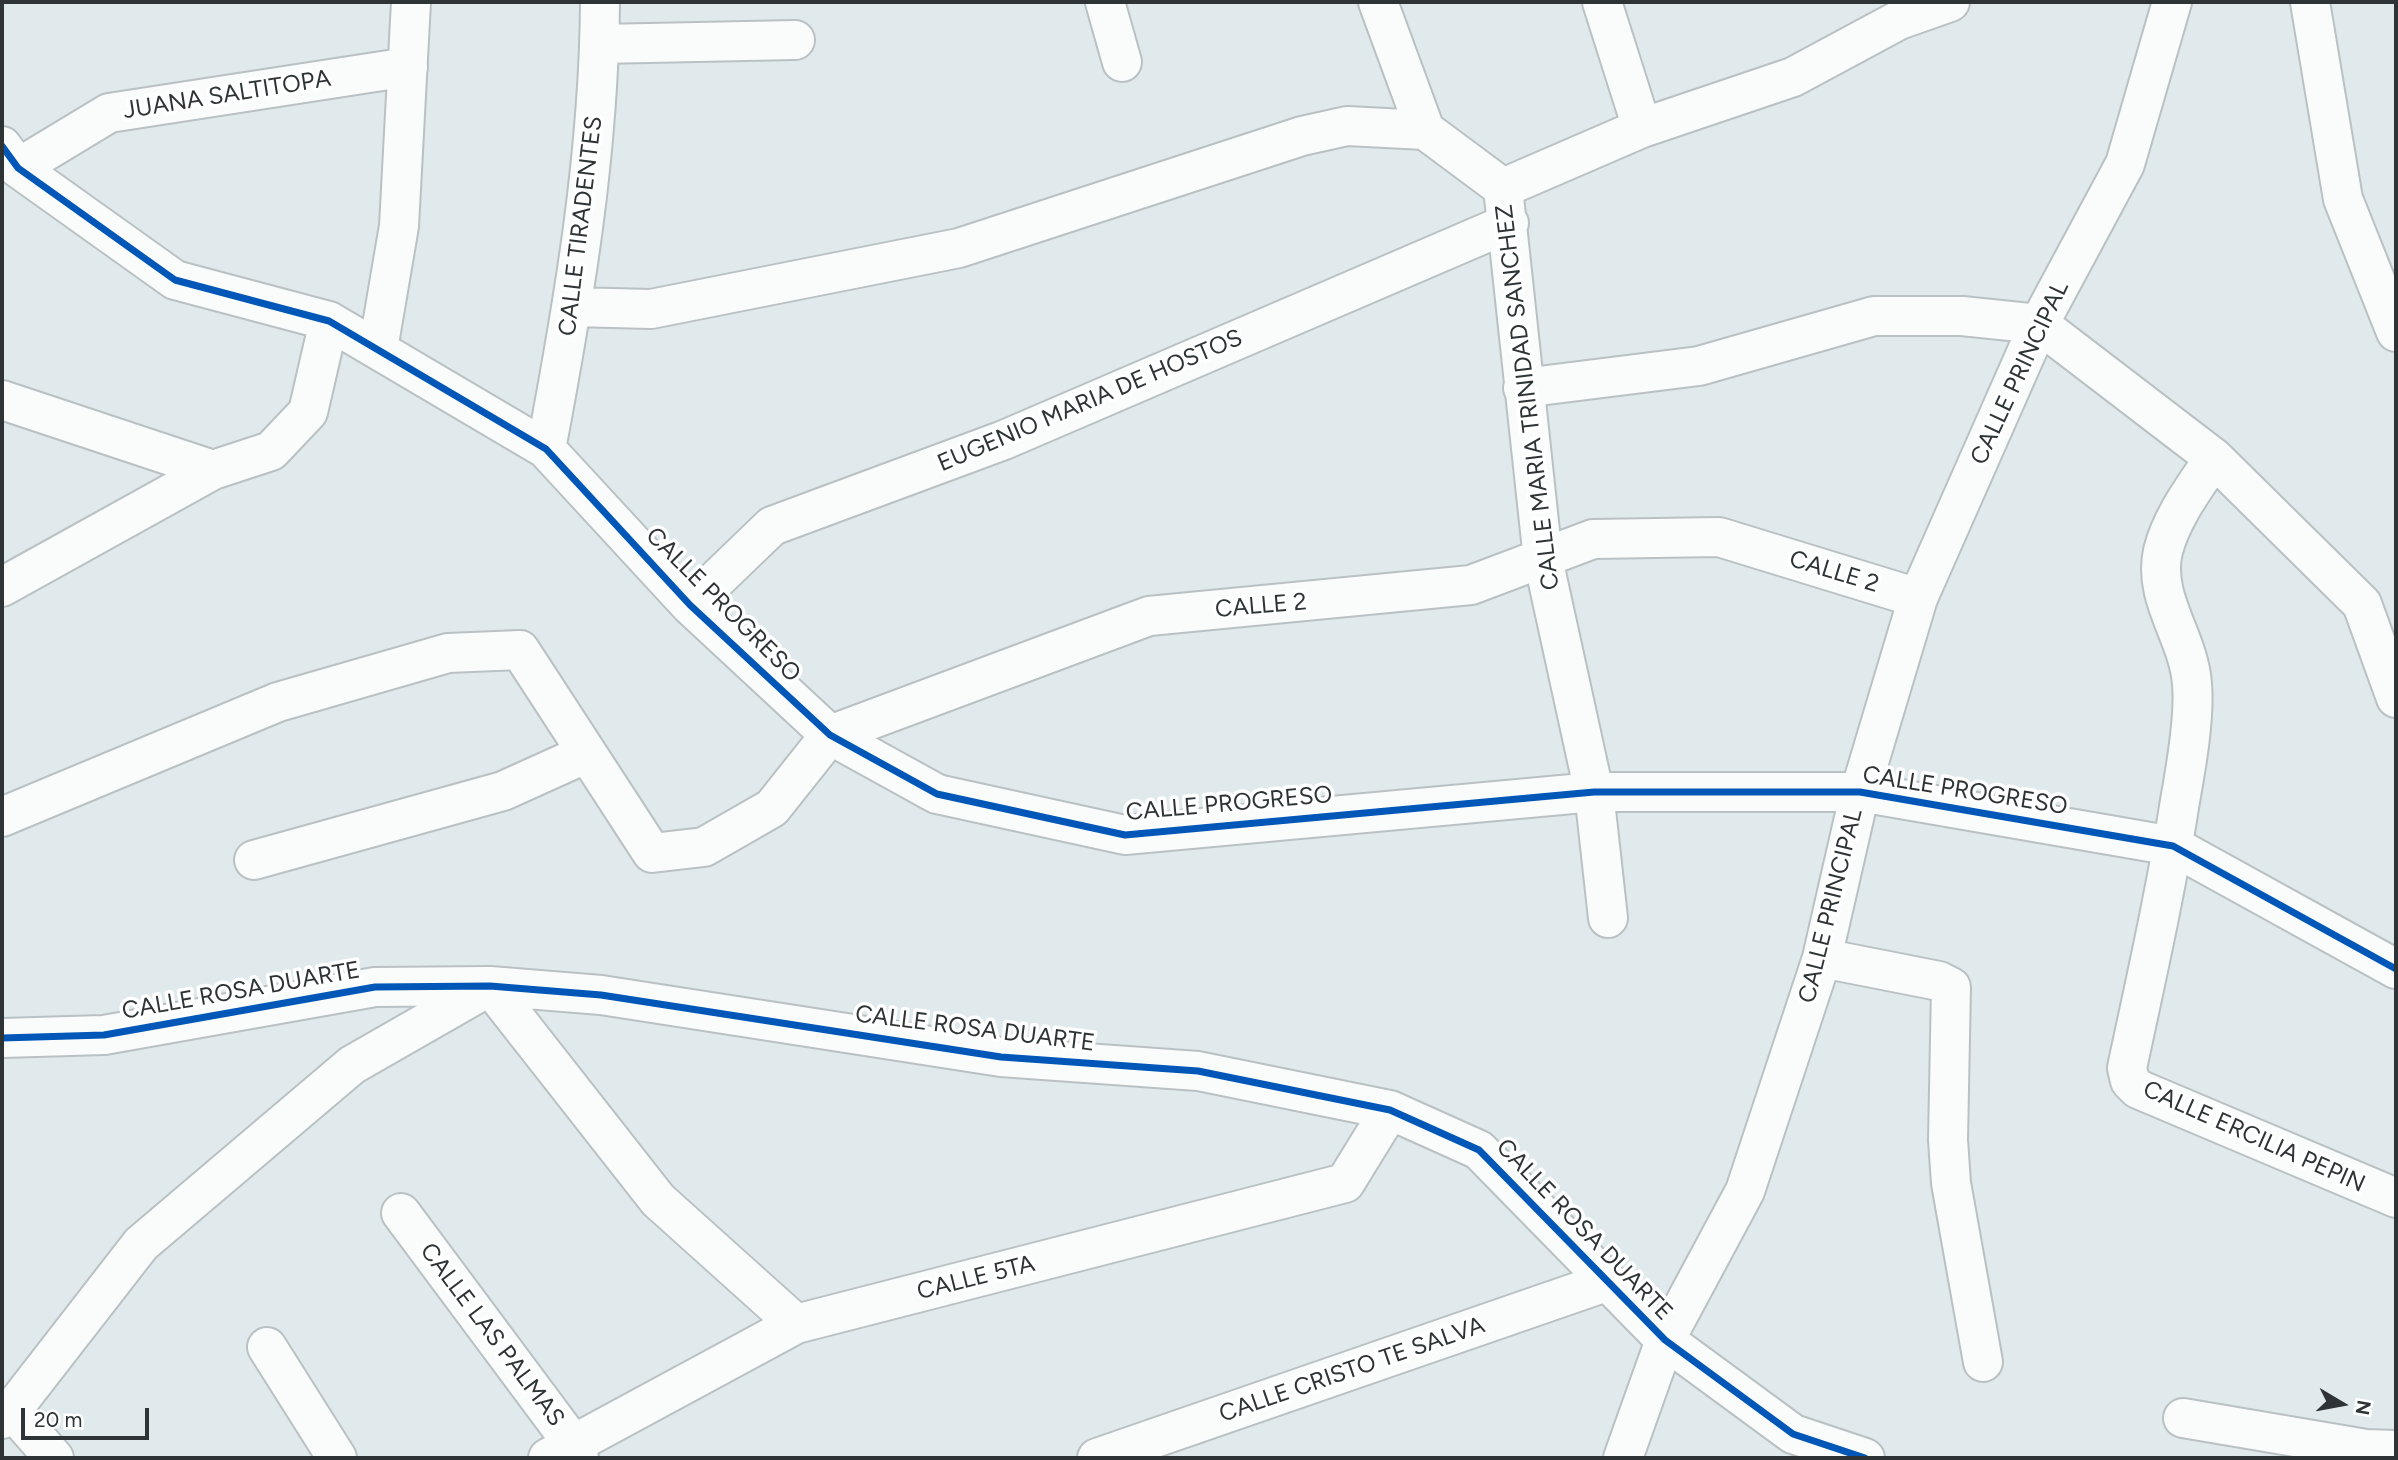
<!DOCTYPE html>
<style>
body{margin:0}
#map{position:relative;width:2398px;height:1460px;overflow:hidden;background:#e0e9ec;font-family:Figtree,sans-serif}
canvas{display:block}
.frame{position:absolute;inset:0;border:4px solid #2e3436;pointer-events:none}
.north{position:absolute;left:2307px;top:1369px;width:70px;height:70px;-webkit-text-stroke:5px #fff;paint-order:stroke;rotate:100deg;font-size:19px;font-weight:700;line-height:28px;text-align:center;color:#2e3436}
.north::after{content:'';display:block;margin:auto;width:24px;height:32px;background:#2e3436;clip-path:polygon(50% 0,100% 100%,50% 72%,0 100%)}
.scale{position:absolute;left:21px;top:1408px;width:128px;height:32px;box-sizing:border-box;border:4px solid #2e3436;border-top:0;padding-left:9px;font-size:21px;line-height:24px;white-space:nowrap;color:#2e3436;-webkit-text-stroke:5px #fff;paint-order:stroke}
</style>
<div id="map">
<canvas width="2398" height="1460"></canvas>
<div class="frame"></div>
<div class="north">N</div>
<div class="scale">20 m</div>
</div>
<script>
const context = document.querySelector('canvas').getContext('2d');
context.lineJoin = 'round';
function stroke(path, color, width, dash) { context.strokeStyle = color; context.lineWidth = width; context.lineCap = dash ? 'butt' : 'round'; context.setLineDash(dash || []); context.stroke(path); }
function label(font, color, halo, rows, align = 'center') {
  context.font = font + ' Figtree,sans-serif'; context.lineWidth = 7; context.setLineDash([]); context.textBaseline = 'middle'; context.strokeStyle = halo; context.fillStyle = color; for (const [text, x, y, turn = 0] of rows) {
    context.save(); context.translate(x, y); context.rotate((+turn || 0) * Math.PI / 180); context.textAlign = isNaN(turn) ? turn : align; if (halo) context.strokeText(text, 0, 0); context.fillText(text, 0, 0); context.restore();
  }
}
const minor = new Path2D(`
 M 1105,2 L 1122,62
 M 1378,2 L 1425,130 L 1503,188 L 1543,559 L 1594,792 L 1608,918
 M 1602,2 L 1642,128
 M 2310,2 L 2343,199 L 2396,332
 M 600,44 L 795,40
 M 2,146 L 18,168 L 175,280 L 329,321 L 546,449 L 690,605 L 830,735 L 937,794 L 1125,835 L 1594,792 L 1860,792 L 2173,846 L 2396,969
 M 18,168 L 109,113 L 408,67
 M 1503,188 L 1642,128 L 1793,77 L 1899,20 L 1950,2
 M 573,307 L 651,309 L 959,248 L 1302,136 L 1347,126 L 1425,130
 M 378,349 L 399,226 L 411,2
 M 1523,388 L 1699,366 L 1874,316 L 1962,316 L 2039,324 L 2214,458 L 2362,604 L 2396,698
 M 2,400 L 213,470
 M 546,449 C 574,301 599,153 600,2
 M 2214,458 C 2195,487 2172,516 2163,551 C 2152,598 2189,638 2192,684 C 2195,717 2186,768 2180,801 C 2166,891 2146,979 2127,1068 L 2130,1081 L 2138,1089 L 2396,1198
 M 2,587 L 213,470 L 271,451 L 308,412 L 329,321
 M 690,605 L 772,526 L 1004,440 L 1509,223
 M 2,817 L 278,702 L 448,653 L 520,650 L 652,853 L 704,847 L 772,808 L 830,735 L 1149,616 L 1471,585 L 1593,539 L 1719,537 L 1918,598
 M 254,860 L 503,791 L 585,754
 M 1822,958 L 1939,981 L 1951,987 L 1948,1140 L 1951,1183 L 1983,1362
 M 2,1038 L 104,1035 L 375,987 L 490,986 L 601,995 L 1001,1057 L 1198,1071 L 1390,1110 L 1479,1150 L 1665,1340 L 1793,1434 L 1865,1458
 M 401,1213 L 573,1444 L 579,1458
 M 267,1347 L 337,1458
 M 12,1410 L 54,1458
 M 2183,1418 L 2366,1449 L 2396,1450
 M 2,1419 L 12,1410 L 141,1244 L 352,1065 L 490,986 L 658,1200 L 796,1324
 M 548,1458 L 796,1324 L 1345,1183 L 1390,1110
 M 1097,1458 L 1606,1282
 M 1623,1458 L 1665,1340 L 1745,1191 L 1822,958 L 1860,792 L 1918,598 L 2039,324 L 2125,164 L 2172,2`);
stroke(minor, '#bac1c3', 42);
stroke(minor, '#fafcfc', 38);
stroke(new Path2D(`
 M 2,146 L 18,168 L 175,280 L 329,321 L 546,449 L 690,605 L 830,735 L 937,794 L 1125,835 L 1594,792 L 1860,792 L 2173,846 L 2396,969
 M 2,1038 L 104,1035 L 375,987 L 490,986 L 601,995 L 1001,1057 L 1198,1071 L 1390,1110 L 1479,1150 L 1665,1340 L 1793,1434 L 1865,1458`), '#0057b8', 7);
label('24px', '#2e3436', '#fff', [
 ["JUANA SALTITOPA",227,95,-9],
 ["CALLE TIRADENTES",581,226,-83],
 ["CALLE PRINCIPAL",2020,373,-65],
 ["CALLE MARIA TRINIDAD SANCHEZ",1528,397,-97],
 ["EUGENIO MARIA DE HOSTOS",1090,401,-23],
 ["CALLE 2",1834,572,17],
 ["CALLE PROGRESO",723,605,45],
 ["CALLE 2",1261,606,-5],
 ["CALLE PROGRESO",1965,791,9],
 ["CALLE PROGRESO",1229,804,-5],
 ["CALLE PRINCIPAL",1831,906,-76],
 ["CALLE ROSA DUARTE",241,991,-10],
 ["CALLE ROSA DUARTE",975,1029,7],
 ["CALLE ERCILIA PEPIN",2254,1137,24],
 ["CALLE ROSA DUARTE",1584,1230,46],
 ["CALLE 5TA",976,1278,-14],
 ["CALLE LAS PALMAS",492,1335,53],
 ["CALLE CRISTO TE SALVA",1352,1370,-19]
]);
</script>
